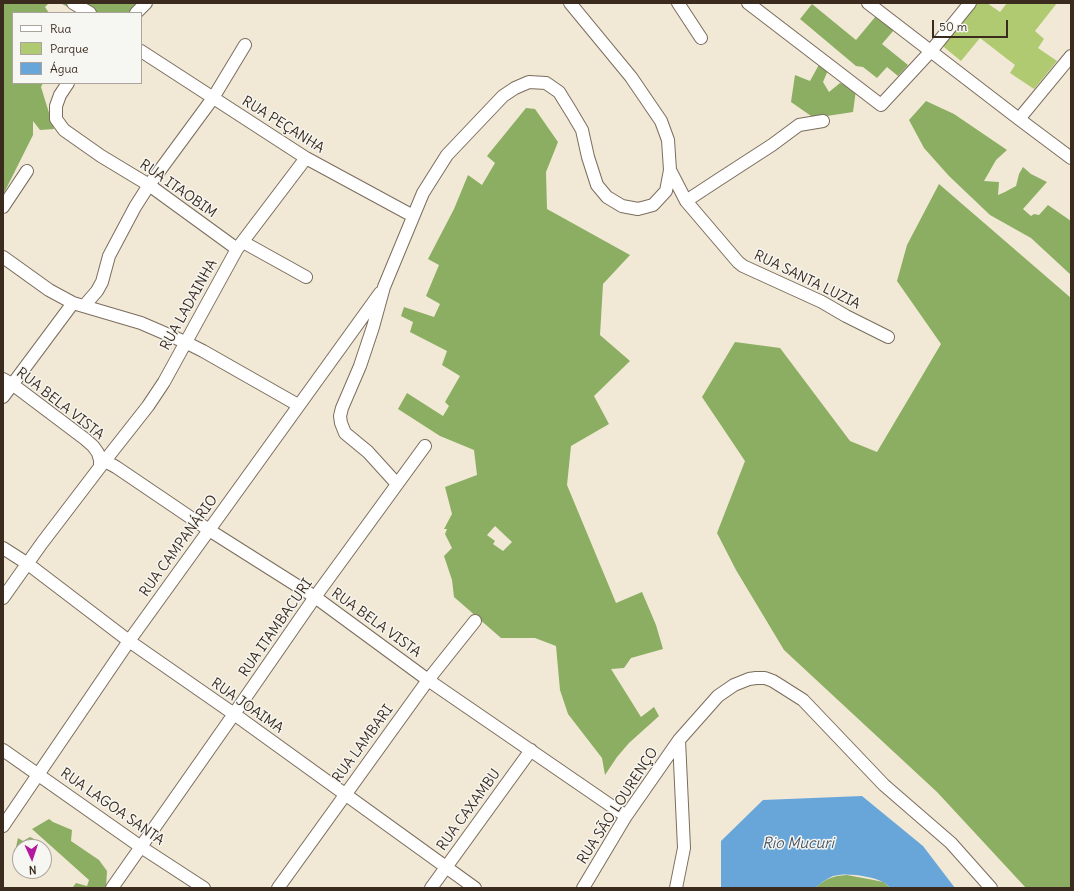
<!DOCTYPE html>
<meta charset="utf-8">
<style>
body{margin:0}
#map{position:relative;width:1074px;height:891px;overflow:hidden;background:#f1e9d5;font-family:Delius,sans-serif}
canvas{display:block}
.frame{position:absolute;inset:0;border:4px solid #3b2a1e;pointer-events:none}
.legend{position:absolute;left:12px;top:12px;width:130px;height:72px;box-sizing:border-box;background:#f6f6f2;border:1px solid #aba49d;margin:0;padding:5px 7px;list-style:none;font-size:12px;color:#3b2a1e}
.legend li{display:flex;align-items:center;gap:8px;height:20px}
.legend b{width:20px;border:1px solid #aba49d}
.north{position:absolute;left:12px;top:839px;width:40px;height:40px;box-sizing:border-box;background:#f6f6f2;border:1px solid #aba49d;border-radius:50%;rotate:177deg;font-size:11px;font-weight:700;line-height:16px;text-align:center;color:#3b2a1e}
.north::after{content:'';display:block;margin:auto;width:14px;height:18px;background:#b5179e;clip-path:polygon(50% 0,100% 100%,50% 72%,0 100%)}
.scale{position:absolute;left:932px;top:20px;width:76px;height:18px;box-sizing:border-box;border:2px solid #3b2a1e;border-top:0;padding-left:5px;font-size:12px;line-height:14px;white-space:nowrap;color:#3b2a1e;-webkit-text-stroke:3px #f6f6f2;paint-order:stroke}
</style>
<div id="map">
<canvas width="1074" height="891"></canvas>
<div class="frame"></div>
<ul class="legend">
<li><b style="height:5px;background:#fff"></b>Rua</li>
<li><b style="height:11px;background:#afca70"></b>Parque</li>
<li><b style="height:11px;background:#68a6da"></b>Água</li>
</ul>
<div class="north">N</div>
<div class="scale">50 m</div>
</div>
<script>
const context = document.querySelector('canvas').getContext('2d');
context.lineJoin = 'round';
function fillPath(path, color) { context.fillStyle = color; context.fill(path, 'evenodd'); }
function stroke(path, color, width, dash) { context.strokeStyle = color; context.lineWidth = width; context.lineCap = dash ? 'butt' : 'round'; context.setLineDash(dash || []); context.stroke(path); }
function label(font, color, halo, rows, align = 'center') {
  context.font = font + ' Delius,sans-serif'; context.lineWidth = 3; context.setLineDash([]); context.textBaseline = 'middle'; context.strokeStyle = halo; context.fillStyle = color; for (const [text, x, y, turn = 0] of rows) {
    context.save(); context.translate(x, y); context.rotate((+turn || 0) * Math.PI / 180); context.textAlign = isNaN(turn) ? turn : align; if (halo) context.strokeText(text, 0, 0); context.fillText(text, 0, 0); context.restore();
  }
}
fillPath(new Path2D(`
 M 974,3 L 987,3 L 1000,12 L 1007,3 L 1015,3 L 1017,4 L 1017,3 L 1057,3 L 1035,31 L 1044,39 L 1038,48 L 1057,61 L 1034,89 L 1010,73 L 1015,65 L 980,38 L 961,61 L 939,43 Z`), '#afca70');
fillPath(new Path2D(`
 M 3,3 L 49,3 L 45,7 L 49,13 L 13,13 L 13,83 L 43,83 L 41,87 L 54,129 L 40,130 L 33,121 L 33,135 L 3,195 Z
 M 60,3 L 143,3 L 133,13 L 80,13 Z
 M 812,4 L 856,40 L 876,16 L 894,30 L 882,44 L 908,65 L 898,76 L 887,67 L 877,78 L 863,67 L 856,66 L 800,19 Z
 M 821,61 L 829,68 L 823,82 L 829,92 L 840,83 L 856,90 L 853,112 L 814,118 L 791,102 L 795,75 L 810,81 Z
 M 926,101 L 954,114 L 1007,150 L 996,160 L 984,181 L 999,182 L 998,195 L 1005,192 L 1016,186 L 1019,174 L 1023,167 L 1031,174 L 1047,182 L 1023,209 L 1031,216 L 1034,214 L 1039,215 L 1048,205 L 1071,221 L 1071,275 L 1031,238 L 990,215 L 949,176 L 924,148 L 909,120 Z
 M 526,108 L 535,109 L 558,142 L 546,172 L 547,209 L 630,255 L 603,284 L 600,335 L 630,361 L 594,396 L 609,424 L 571,446 L 567,485 L 616,603 L 642,592 L 656,625 L 663,649 L 631,658 L 624,668 L 611,669 L 641,717 L 654,707 L 659,716 L 629,743 L 617,757 L 605,775 L 602,758 L 568,714 L 560,690 L 556,646 L 535,638 L 501,638 L 454,597 L 452,580 L 444,556 L 452,548 L 445,534 L 447,529 L 444,529 L 452,514 L 445,487 L 477,475 L 474,450 L 440,436 L 398,409 L 407,393 L 443,416 L 449,406 L 445,402 L 460,376 L 442,365 L 447,351 L 410,332 L 413,322 L 401,316 L 404,307 L 434,317 L 440,304 L 426,296 L 439,265 L 428,259 L 454,209 L 468,175 L 482,185 L 495,163 L 487,156 ZM 495,526 L 512,542 L 503,551 L 493,544 L 495,541 L 487,535 Z
 M 939,184 L 1071,298 L 1071,888 L 1026,888 L 937,792 L 784,650 L 736,570 L 717,533 L 745,461 L 702,397 L 735,342 L 780,348 L 850,441 L 877,452 L 941,344 L 897,281 L 907,245 Z
 M 49,819 L 53,822 L 72,830 L 71,841 L 99,860 L 107,871 L 106,888 L 74,888 L 73,887 L 76,883 L 87,886 L 89,880 L 32,829 Z
 M 30,837 L 36,840 L 31,847 L 20,847 L 20,850 L 16,847 L 18,838 L 23,841 Z
 M 847,875 L 884,882 L 890,888 L 815,888 C 827,878 832,876 847,875 Z`), '#8bae62');
fillPath(new Path2D(`
 M 862,796 L 923,846 L 955,888 L 890,888 C 888,886 886,883 883,882 C 872,876 845,872 833,876 C 826,879 821,883 815,888 L 721,888 L 721,841 L 763,800 Z`), '#68a6da');
const minor = new Path2D(`
 M 73,3 L 90,13
 M 570,3 L 631,77 L 661,121 L 668,140 L 670,170 L 686,201 L 738,262 L 743,266 L 822,302 L 846,316 L 888,337
 M 678,3 L 701,38
 M 748,3 L 881,105 L 931,51 L 970,3
 M 868,3 L 1019,119 L 1071,158
 M 136,13 L 146,3
 M 141,51 L 306,158 L 413,216
 M 68,83 L 60,95 L 56,106 L 56,119 L 64,130 L 101,156 L 149,185 L 237,249
 M 1019,119 L 1071,56
 M 686,201 L 718,180 L 772,145 L 799,125 L 823,121
 M 3,207 L 27,171
 M 243,242 L 306,277
 M 3,257 L 49,290 L 73,303 L 141,323 L 185,342 L 203,351 L 298,405
 M 84,306 L 97,291 L 102,282 L 109,256 L 135,207 L 149,185 L 213,98 L 245,45
 M 3,379 L 12,384 L 85,439 L 93,446 L 98,453 L 100,460 L 100,467 L 42,543 L 3,598
 M 3,397 L 73,303
 M 105,461 L 116,467 L 209,530 L 315,597 L 428,680 L 626,816
 M 100,467 L 148,406 L 164,382 L 237,249 L 306,158
 M 397,484 L 368,452 L 345,433 L 341,423 L 340,416 L 342,408 L 360,366 L 373,327 L 384,287 L 423,193 L 447,155 L 503,96 L 515,88 L 529,82 L 546,83 L 559,92 L 572,113 L 582,130 L 588,157 L 597,185 L 607,197 L 622,206 L 638,209 L 653,205 L 666,191 L 670,170
 M 3,548 L 28,564 L 129,641 L 234,714 L 475,888
 M 3,750 L 141,847 L 204,888
 M 3,826 L 129,641 L 380,293
 M 112,888 L 234,714 L 315,597 L 425,446
 M 278,888 L 428,680 L 475,621
 M 431,888 L 531,750
 M 583,888 L 626,816 L 679,740 L 718,696 L 734,685 L 749,679 L 756,678 L 765,678 L 773,681 L 803,700 L 884,785 L 951,843 L 991,888
 M 676,888 L 684,848 L 679,740`);
stroke(minor, '#7b6d5e', 14);
stroke(minor, '#fff', 12);
label('14px', '#3b2a1e', '#f6f6f2', [
 ["RUA PEÇANHA",283,125,32],
 ["RUA ITAOBIM",178,189,35],
 ["RUA SANTA LUZIA",807,280,26],
 ["RUA LADAINHA",189,305,-61],
 ["RUA BELA VISTA",60,404,38],
 ["RUA CAMPANÁRIO",179,546,-54],
 ["RUA BELA VISTA",376,623,36],
 ["RUA ITAMBACURI",276,628,-55],
 ["RUA JOAIMA",247,706,35],
 ["RUA LAMBARI",363,744,-54],
 ["RUA SÃO LOURENÇO",618,806,-57],
 ["RUA LAGOA SANTA",112,807,35],
 ["RUA CAXAMBU",469,810,-54]
]);
label('italic 15px', '#4b5560', '#f6f6f2', [
 ["Rio Mucuri",798,844]
]);
</script>
